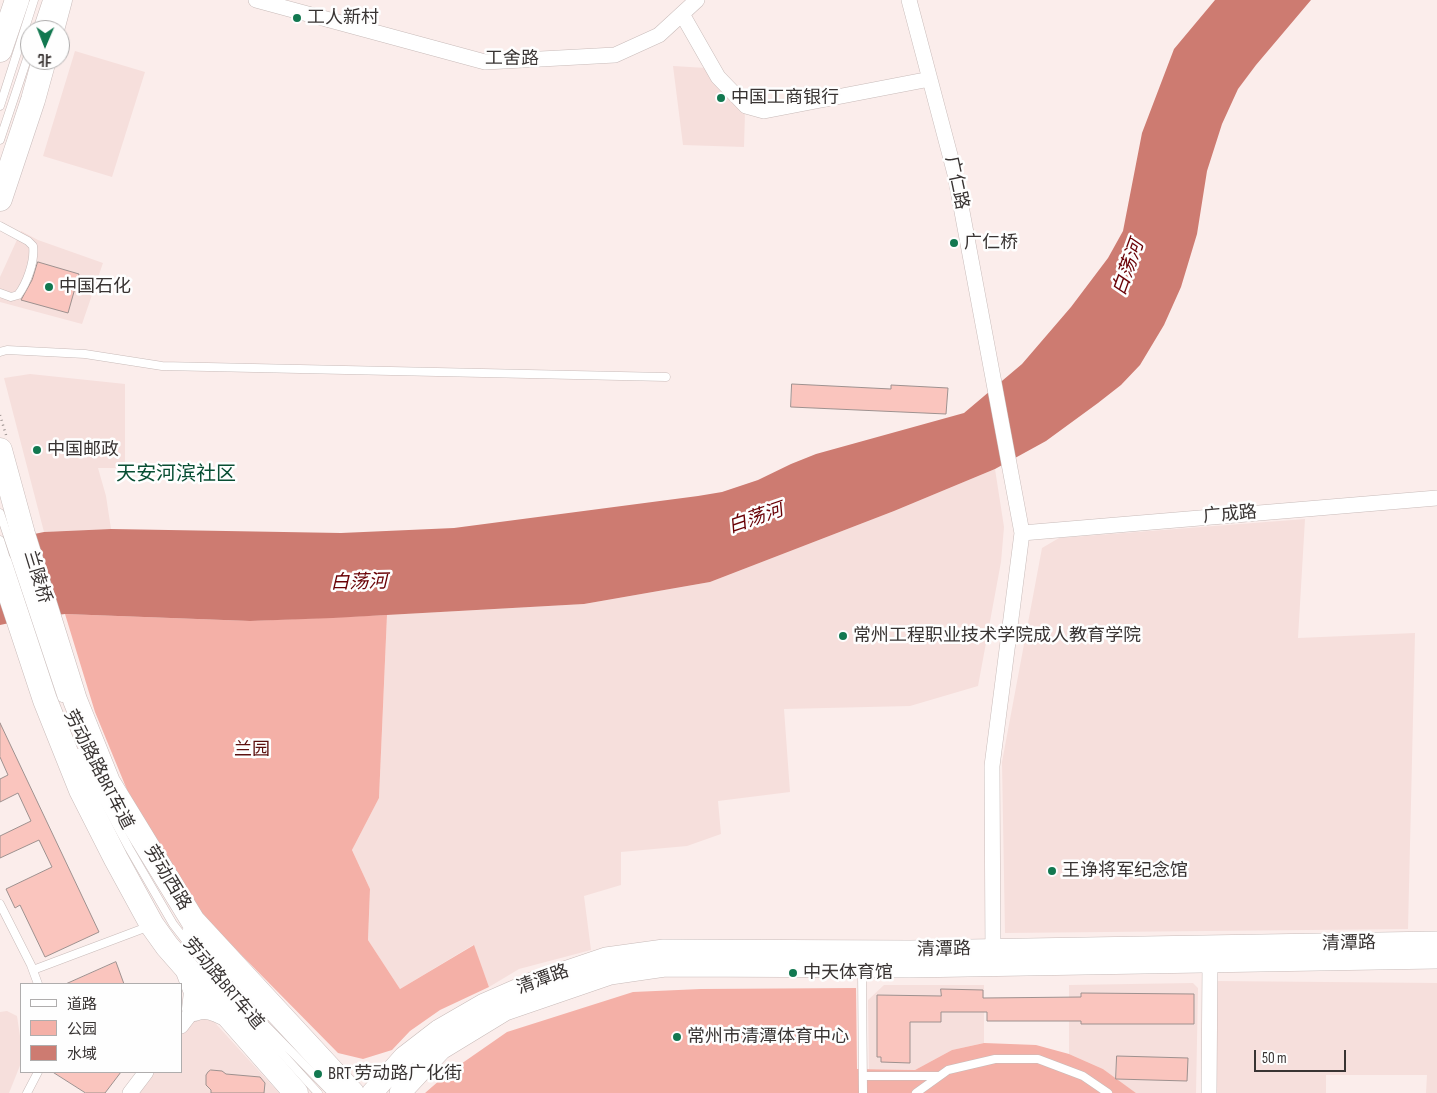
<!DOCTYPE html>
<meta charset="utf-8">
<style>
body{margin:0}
#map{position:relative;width:1437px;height:1093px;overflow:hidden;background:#fbedeb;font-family:"Sofia Sans Condensed","Noto Sans SC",sans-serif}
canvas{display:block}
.legend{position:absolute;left:20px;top:983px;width:162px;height:90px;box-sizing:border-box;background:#fefefe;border:1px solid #afadad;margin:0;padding:6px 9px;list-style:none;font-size:15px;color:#393433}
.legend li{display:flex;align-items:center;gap:10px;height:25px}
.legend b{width:25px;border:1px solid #afadad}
.north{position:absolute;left:20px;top:20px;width:50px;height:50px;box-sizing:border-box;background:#fefefe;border:1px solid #afadad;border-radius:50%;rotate:181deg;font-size:14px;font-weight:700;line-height:20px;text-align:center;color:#393433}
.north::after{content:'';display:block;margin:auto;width:18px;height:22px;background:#127850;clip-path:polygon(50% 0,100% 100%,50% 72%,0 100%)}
.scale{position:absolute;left:1254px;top:1050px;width:92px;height:22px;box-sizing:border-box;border:2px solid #393433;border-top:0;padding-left:6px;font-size:15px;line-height:18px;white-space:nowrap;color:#393433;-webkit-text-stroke:4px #fefefe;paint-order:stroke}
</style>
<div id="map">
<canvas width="1437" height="1093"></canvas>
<ul class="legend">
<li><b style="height:6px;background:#fff"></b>道路</li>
<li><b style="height:14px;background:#f4b0a7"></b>公园</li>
<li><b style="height:14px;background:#cd7b71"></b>水域</li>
</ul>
<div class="north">北</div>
<div class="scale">50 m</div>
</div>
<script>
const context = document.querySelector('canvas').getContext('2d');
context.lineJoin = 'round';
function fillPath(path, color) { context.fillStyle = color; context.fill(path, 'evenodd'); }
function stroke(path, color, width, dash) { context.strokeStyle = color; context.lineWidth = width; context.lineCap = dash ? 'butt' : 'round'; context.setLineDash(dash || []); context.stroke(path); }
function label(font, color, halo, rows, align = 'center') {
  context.font = font + ' "Sofia Sans Condensed","Noto Sans SC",sans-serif'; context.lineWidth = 5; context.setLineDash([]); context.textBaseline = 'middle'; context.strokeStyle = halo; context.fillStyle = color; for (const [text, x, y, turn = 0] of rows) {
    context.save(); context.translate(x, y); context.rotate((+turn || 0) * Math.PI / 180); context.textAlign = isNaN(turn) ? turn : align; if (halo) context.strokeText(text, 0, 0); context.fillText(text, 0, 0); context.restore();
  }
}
fillPath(new Path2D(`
 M 75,51 L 145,72 L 112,177 L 43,156 Z
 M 673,66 L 706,68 L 745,112 L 744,147 L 683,145 Z
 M 21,231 L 38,240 L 103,263 L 82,324 L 0,302 L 0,277 Z
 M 30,374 L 125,384 L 125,468 L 98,468 L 106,496 L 111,529 L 44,532 L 4,378 Z
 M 995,469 L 1004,527 L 1001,562 L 978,686 L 910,706 L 784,709 L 790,792 L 718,801 L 721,834 L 687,846 L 621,852 L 621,885 L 584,896 L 591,950 L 519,969 L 489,987 L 473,945 L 400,989 L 368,940 L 370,889 L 352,850 L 379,798 L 387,615 L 584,604 L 710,582 L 894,511 Z
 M 1305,519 L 1298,638 L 1415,633 L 1408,929 L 1005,933 L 1002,762 L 1042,548 L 1059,538 Z
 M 1215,981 L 1437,983 L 1437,1093 L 1426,1093 L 1427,1075 L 1326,1075 L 1326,1093 L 1216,1093 Z
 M 1193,983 L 1198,988 L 1196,1093 L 1136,1093 L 1103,1069 L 1069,1054 L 1069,985 Z
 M 884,985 L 984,985 L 984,1043 L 952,1050 L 915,1070 L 869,1069 L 868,1000 Z
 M 7,1011 L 17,1016 L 21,1043 L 21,1063 L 9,1093 L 0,1093 L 0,1012 Z
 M 207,1014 L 279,1093 L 135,1093 L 151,1072 L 181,1072 L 181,1030 L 192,1015 Z`), '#f6dfdc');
fillPath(new Path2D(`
 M 65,614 L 250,621 L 387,615 L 379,798 L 352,850 L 370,889 L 368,940 L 400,989 L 474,945 L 489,987 L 440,1010 L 410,1031 L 392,1050 L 363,1059 L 338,1053 L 200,913 L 130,797 L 95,712 Z
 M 856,988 L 857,1069 L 915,1070 L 952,1050 L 984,1043 L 1036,1045 L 1069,1054 L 1103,1069 L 1136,1093 L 425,1093 L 448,1073 L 507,1032 L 633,992 L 701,989 Z`), '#f4b0a7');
fillPath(new Path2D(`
 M 1215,0 L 1311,0 L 1256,65 L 1238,89 L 1222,124 L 1207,171 L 1197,234 L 1181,287 L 1164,325 L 1140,365 L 1121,385 L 1098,403 L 1046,441 L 995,469 L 894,511 L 710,582 L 584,604 L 333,618 L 250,621 L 65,614 L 33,618 L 0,625 L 0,541 L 44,532 L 111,529 L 341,533 L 454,528 L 698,496 L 722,492 L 758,480 L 791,464 L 816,454 L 964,413 L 1022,364 L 1071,307 L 1108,258 L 1123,231 L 1142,133 L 1174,49 Z`), '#cd7b71');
const building = new Path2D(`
 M 38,262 L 79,274 L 68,313 L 21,300 L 32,280 Z
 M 792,384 L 891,389 L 891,385 L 948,388 L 946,414 L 791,407 Z
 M 0,723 L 99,932 L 45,957 L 20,905 L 15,908 L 6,889 L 52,867 L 39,840 L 0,858 L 0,836 L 31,821 L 18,793 L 0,802 L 0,779 L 8,775 L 0,757 Z
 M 116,962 L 124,984 L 66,984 Z
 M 941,989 L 983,990 L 983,998 L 1081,997 L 1081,993 L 1194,994 L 1194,1024 L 1081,1024 L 1081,1021 L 987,1021 L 987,1012 L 941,1012 L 941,1022 L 910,1022 L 910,1063 L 881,1062 L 881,1057 L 877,1057 L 877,995 L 941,996 Z
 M 1117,1056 L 1188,1058 L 1187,1081 L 1116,1079 Z
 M 211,1070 L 222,1071 L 226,1074 L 260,1077 L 265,1083 L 264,1093 L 211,1093 L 211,1090 L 206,1085 L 206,1075 L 208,1072 Z
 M 53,1072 L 121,1072 L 105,1093 L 86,1093 Z`);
fillPath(building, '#fac5be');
stroke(building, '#9e918f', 1);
const lane = new Path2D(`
 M 37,30 L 47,0
 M 0,106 L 34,0
 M 0,140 L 30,50
 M 0,226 L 28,241 L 33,246 C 35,261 27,283 18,295 L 11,297 L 0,293
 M 0,352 L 7,350 L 85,354 L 162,366 L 666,377
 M 0,513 L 62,698
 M 0,540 L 7,562
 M 78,753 L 129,848 L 173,924 L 226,992 L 318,1093
 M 0,904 L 31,965 L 38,984
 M 187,930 L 235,994 L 332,1093
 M 862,969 L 863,1093
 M 33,970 L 150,926
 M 863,1076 L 939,1076
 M 27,1093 L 38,1072
 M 916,1093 L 948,1070 L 995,1059 L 1038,1059 L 1083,1076 L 1108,1093`);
const street = new Path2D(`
 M 256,0 L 485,62 L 615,55 L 659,35 L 697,0
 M 909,0 L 955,174 L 1022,533 L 992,766 L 993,959
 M 682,14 L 718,77 L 746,106 L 764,111 L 930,79
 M 1022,533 L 1437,498
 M 181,1026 L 194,1009
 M 130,1093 L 146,1072
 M 1209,1093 L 1210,962`);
const secondary = new Path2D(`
 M 372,1093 L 404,1057 L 439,1030 L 484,1004 L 532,983 L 606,958 L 664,950 L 910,951 L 1437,942
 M 400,1093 L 441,1049 L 505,1010 L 610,974 L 665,966 L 910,967 L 1437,958`);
const primary = new Path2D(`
 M 52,30 L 60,0
 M 0,50 L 17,0
 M 0,199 L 33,100 L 44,60
 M 0,450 L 23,534 L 75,700 L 108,782 L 193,921 L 352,1093
 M 0,564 L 45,700 L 81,790 L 116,859 L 152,925 L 167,946 L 296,1093
 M 188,971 L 196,992 L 194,1009 C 207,1004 216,1009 228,1015`);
stroke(lane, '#c8bbb9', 9);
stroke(street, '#c8bbb9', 16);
stroke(secondary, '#c8bbb9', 22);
stroke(primary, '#c8bbb9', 25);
stroke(new Path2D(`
 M 61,57 L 65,42
 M 0,415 L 6,435`), '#9a918f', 2.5, [1, 4]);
stroke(lane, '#fff', 8);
stroke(street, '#fff', 15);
stroke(secondary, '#fff', 21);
stroke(primary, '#fff', 24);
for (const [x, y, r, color] of [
 [297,18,5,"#127850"],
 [721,98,5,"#127850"],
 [954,243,5,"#127850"],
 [49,287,5,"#127850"],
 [37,450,5,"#127850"],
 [843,636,5,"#127850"],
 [1052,871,5,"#127850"],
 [793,973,5,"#127850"],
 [677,1037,5,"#127850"],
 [318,1074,5,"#127850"]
]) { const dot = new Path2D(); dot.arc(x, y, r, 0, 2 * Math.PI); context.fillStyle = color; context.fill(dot); stroke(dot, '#fefefe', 2); }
label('18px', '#393433', '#fefefe', [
 ["工人新村",307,18],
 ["中国工商银行",731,98],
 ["广仁桥",964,243],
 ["中国石化",59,287],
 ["中国邮政",47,450],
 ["常州工程职业技术学院成人教育学院",853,636],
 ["王诤将军纪念馆",1062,871],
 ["中天体育馆",803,973],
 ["常州市清潭体育中心",687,1037],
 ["BRT 劳动路广化街",328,1074]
], 'left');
label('18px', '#393433', '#fefefe', [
 ["工舍路",512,59],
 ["广仁路",956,183,78],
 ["广成路",1230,515,-5],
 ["兰陵桥",37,577,73],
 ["劳动路路BRT车道",98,770,63],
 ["劳动西路",167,878,59],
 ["清潭路",1349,944,-1],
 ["清潭路",944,950,-1],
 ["清潭路",543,980,-20],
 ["劳动路BRT车道",223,984,50]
]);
label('18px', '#5c110f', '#fefefe', [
 ["兰园",252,750]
]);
label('italic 19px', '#690005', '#fefefe', [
 ["白荡河",1129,268,-70],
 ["白荡河",756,519,-19],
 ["白荡河",359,583,-1]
]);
label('20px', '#084e33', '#fefefe', [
 ["天安河滨社区",176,475]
]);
</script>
